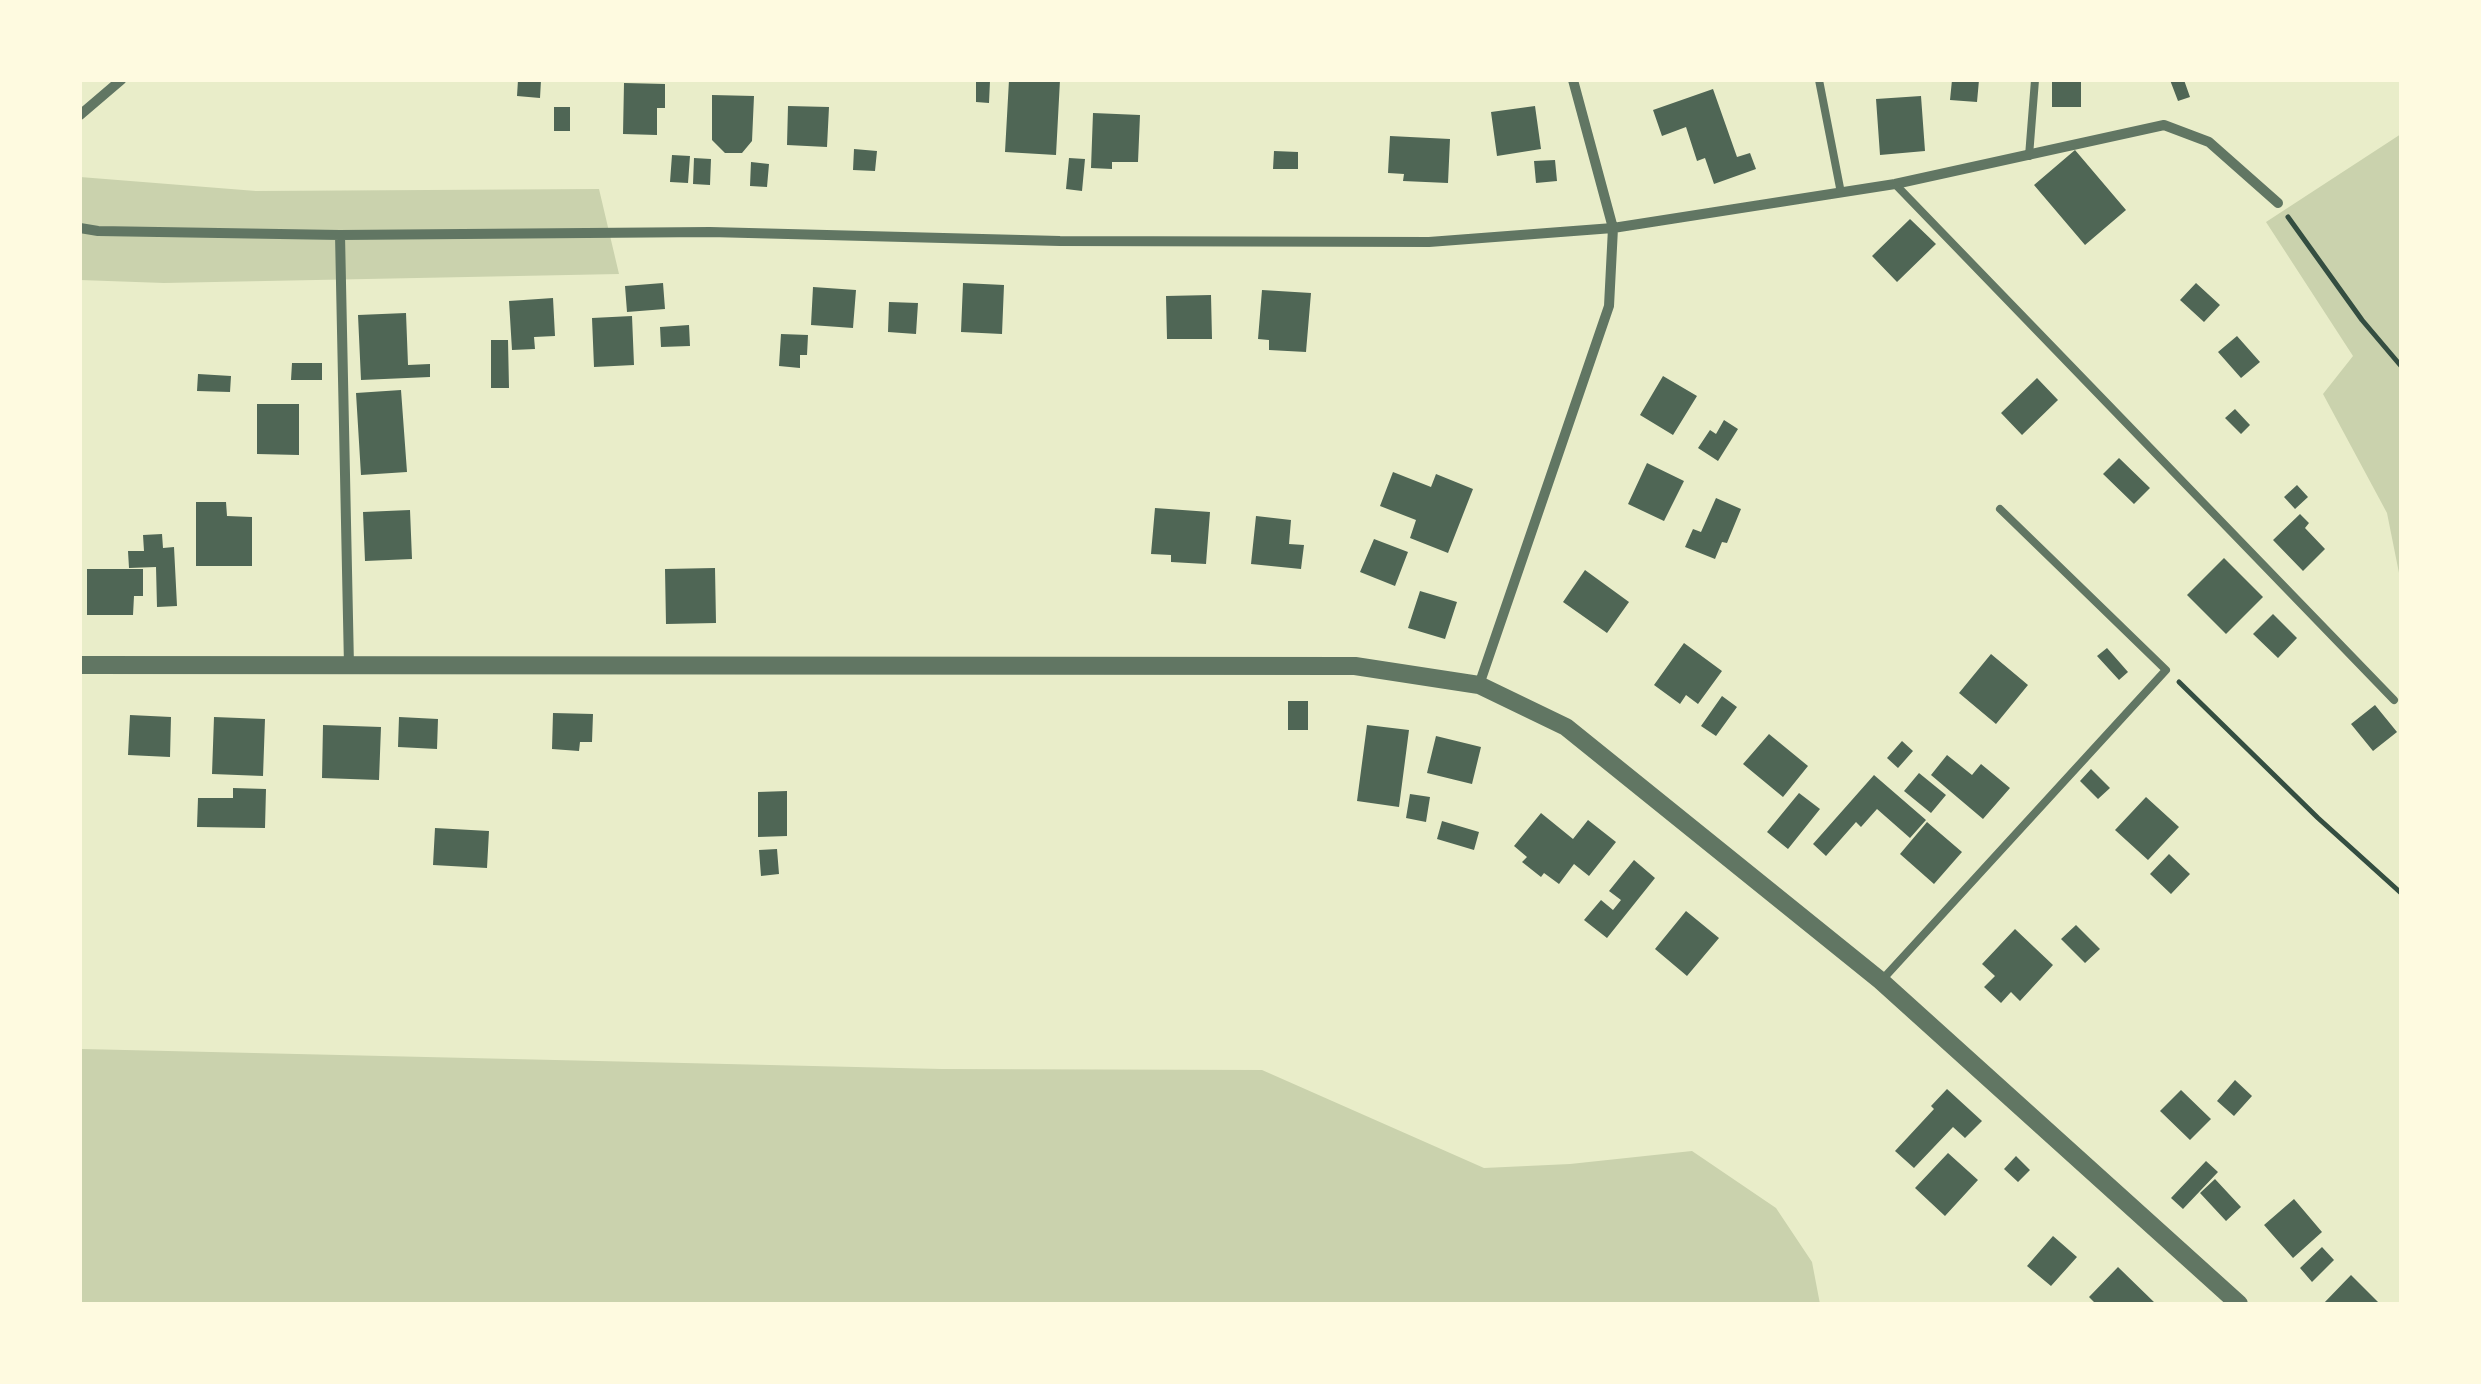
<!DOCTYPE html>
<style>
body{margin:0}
#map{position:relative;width:2481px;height:1384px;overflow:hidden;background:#e9edc9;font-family:Arial,sans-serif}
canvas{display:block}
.frame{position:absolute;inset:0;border:82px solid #fefae0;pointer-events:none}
</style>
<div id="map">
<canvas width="2481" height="1384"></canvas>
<div class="frame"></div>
</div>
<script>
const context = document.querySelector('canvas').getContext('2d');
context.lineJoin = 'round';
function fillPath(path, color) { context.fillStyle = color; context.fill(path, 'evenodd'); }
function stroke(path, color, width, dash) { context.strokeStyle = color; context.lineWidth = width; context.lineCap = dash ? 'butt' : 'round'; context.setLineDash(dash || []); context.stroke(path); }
fillPath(new Path2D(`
 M 2401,134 L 2401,583 L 2387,513 L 2323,394 L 2353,356 L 2266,222 Z
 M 80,177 L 256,191 L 599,189 L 619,274 L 164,283 L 80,280 Z
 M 82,1049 L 942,1069 L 1262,1070 L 1484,1168 L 1570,1164 L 1692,1151 L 1776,1208 L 1812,1262 L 1820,1304 L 80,1304 Z`), '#cad2ad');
fillPath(new Path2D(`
 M 518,80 L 541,80 L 540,98 L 517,96 Z
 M 976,80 L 990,81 L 989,103 L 976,102 Z
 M 1009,80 L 1060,80 L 1056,155 L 1005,152 Z
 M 1952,80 L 1979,80 L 1977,102 L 1950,100 Z
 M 2052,80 L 2081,80 L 2081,107 L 2052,107 Z
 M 2170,80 L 2184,80 L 2190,97 L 2178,101 Z
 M 624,83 L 665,84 L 665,108 L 657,108 L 657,135 L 623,134 Z
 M 1713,89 L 1737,157 L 1750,153 L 1756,169 L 1714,184 L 1705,158 L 1697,161 L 1686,127 L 1662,136 L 1653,110 Z
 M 712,95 L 754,96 L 752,141 L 742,153 L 725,153 L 712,140 Z
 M 1921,96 L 1925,151 L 1880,155 L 1876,99 Z
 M 788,106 L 829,107 L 827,147 L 787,145 Z
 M 1535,106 L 1541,149 L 1497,156 L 1491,112 Z
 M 554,107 L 570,107 L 570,131 L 554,131 Z
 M 1093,113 L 1140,115 L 1138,162 L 1112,162 L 1112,169 L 1091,168 Z
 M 1390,136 L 1450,139 L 1448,183 L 1403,181 L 1404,174 L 1388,173 Z
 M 854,149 L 877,151 L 875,171 L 853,170 Z
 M 2075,150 L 2126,210 L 2085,245 L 2034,185 Z
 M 1274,151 L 1298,152 L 1298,169 L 1273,169 Z
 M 672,155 L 690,156 L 688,183 L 670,182 Z
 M 694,158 L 711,159 L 710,185 L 693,184 Z
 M 1069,158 L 1085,159 L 1082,191 L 1066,189 Z
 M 1555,160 L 1557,181 L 1536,183 L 1534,161 Z
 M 751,162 L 769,164 L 767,187 L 750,186 Z
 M 1910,219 L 1936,244 L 1897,282 L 1872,256 Z
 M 663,283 L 665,309 L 627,312 L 625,286 Z
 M 963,283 L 1004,285 L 1002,334 L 961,332 Z
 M 2196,283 L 2220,305 L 2204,322 L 2180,300 Z
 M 813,287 L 856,290 L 853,328 L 811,325 Z
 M 1262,290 L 1311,293 L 1306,352 L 1269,350 L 1269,340 L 1258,339 Z
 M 1211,295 L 1212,339 L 1167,339 L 1166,296 Z
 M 553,298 L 555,336 L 534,337 L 535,349 L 512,350 L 509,301 Z
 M 889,302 L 918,303 L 916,334 L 888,332 Z
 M 406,313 L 408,365 L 430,364 L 430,377 L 361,380 L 358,315 Z
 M 632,316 L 634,365 L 594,367 L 592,318 Z
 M 689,325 L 690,346 L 661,347 L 660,327 Z
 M 781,334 L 808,335 L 807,355 L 800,355 L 800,368 L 779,366 Z
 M 2237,336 L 2260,362 L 2241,378 L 2218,352 Z
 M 491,340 L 508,340 L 509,388 L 491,388 Z
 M 292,363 L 322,363 L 322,380 L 291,380 Z
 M 198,374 L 231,376 L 230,392 L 197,391 Z
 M 1663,376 L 1697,396 L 1673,435 L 1640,415 Z
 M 2037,378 L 2058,400 L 2022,435 L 2001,413 Z
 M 401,390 L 407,472 L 361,475 L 356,393 Z
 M 257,404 L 299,404 L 299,455 L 257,454 Z
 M 2235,409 L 2250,425 L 2241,434 L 2225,418 Z
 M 1724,420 L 1738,429 L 1718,461 L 1698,448 L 1710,430 L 1716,434 Z
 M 2119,458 L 2150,488 L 2134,504 L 2103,474 Z
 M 1647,463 L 1684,481 L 1664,521 L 1628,504 Z
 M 1393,472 L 1431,487 L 1436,474 L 1473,489 L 1448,553 L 1410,538 L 1416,520 L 1380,506 Z
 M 2297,485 L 2308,497 L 2295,509 L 2284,497 Z
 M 1716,498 L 1741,509 L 1727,543 L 1722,542 L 1715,559 L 1685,547 L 1693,529 L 1701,532 Z
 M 196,502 L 226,502 L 227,516 L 252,517 L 252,566 L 196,566 Z
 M 1155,508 L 1210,512 L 1206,564 L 1171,562 L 1171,555 L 1151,554 Z
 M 410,510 L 412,559 L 365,561 L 363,512 Z
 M 2300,514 L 2309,523 L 2305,528 L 2325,549 L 2303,571 L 2273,540 Z
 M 1256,516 L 1291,520 L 1289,544 L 1304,545 L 1301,569 L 1251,564 Z
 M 162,534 L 163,548 L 174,547 L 177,606 L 157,607 L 156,567 L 129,568 L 128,551 L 144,551 L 143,535 Z
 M 1374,539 L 1408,552 L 1395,586 L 1360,572 Z
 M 2224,558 L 2263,597 L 2226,634 L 2187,595 Z
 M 715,568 L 716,623 L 666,624 L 665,569 Z
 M 87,569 L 143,569 L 143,596 L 134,596 L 133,615 L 87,615 Z
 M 1585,570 L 1629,602 L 1607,633 L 1563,602 Z
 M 1420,591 L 1457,602 L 1445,639 L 1408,628 Z
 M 2273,614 L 2297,638 L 2278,658 L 2253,634 Z
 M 1684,643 L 1722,671 L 1698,704 L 1686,695 L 1680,704 L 1654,685 Z
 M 2107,648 L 2128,672 L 2119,680 L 2097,656 Z
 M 1991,654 L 2028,685 L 1996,724 L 1959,693 Z
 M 1722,696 L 1737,707 L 1716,736 L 1701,726 Z
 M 1288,701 L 1308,701 L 1308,730 L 1288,730 Z
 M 2375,705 L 2397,732 L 2373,751 L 2351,724 Z
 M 553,713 L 593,714 L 592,742 L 580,742 L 579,751 L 552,749 Z
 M 130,715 L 171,717 L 170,757 L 128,755 Z
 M 214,717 L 265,719 L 263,776 L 212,774 Z
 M 399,717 L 438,719 L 437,749 L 398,747 Z
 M 323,725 L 381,727 L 379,780 L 322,778 Z
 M 1367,725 L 1409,730 L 1399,807 L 1357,801 Z
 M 1769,734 L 1808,766 L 1783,797 L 1743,764 Z
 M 1436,736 L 1481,747 L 1472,784 L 1427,773 Z
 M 1902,741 L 1913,751 L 1898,768 L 1887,758 Z
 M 1947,755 L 1972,775 L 1981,764 L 2010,788 L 1983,819 L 1931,775 Z
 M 2091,769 L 2110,788 L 2098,799 L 2080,781 Z
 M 1919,773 L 1946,795 L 1931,813 L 1904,791 Z
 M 1874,775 L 1926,820 L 1910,838 L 1877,809 L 1861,827 L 1856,822 L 1826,856 L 1813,844 Z
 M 233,788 L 266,789 L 265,828 L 197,827 L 198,798 L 233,798 Z
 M 787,791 L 787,836 L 758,837 L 758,792 Z
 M 1799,793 L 1820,809 L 1788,849 L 1767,832 Z
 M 1410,794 L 1430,797 L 1426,822 L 1406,818 Z
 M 2146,797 L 2179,827 L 2148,860 L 2115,830 Z
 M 1541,813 L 1573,839 L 1588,820 L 1616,842 L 1589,876 L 1574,864 L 1559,884 L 1544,873 L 1541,877 L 1522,862 L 1527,857 L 1514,846 Z
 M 1442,821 L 1479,832 L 1474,850 L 1437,839 Z
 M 1927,822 L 1962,852 L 1934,884 L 1900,854 Z
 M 435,828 L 489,831 L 487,868 L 433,865 Z
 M 777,849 L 779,874 L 761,876 L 759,850 Z
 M 2169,854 L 2190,874 L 2171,894 L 2150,874 Z
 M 1634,860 L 1655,878 L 1607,938 L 1584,920 L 1601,900 L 1613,910 L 1621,900 L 1609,891 Z
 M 1686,911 L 1719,938 L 1687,976 L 1655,949 Z
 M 2076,925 L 2100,949 L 2085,963 L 2061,939 Z
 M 2015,929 L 2053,965 L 2020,1001 L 2011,992 L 2001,1003 L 1984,987 L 1995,976 L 1982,964 Z
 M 2235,1080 L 2252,1096 L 2234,1116 L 2217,1101 Z
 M 1947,1089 L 1982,1121 L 1965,1138 L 1953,1127 L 1914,1168 L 1895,1151 L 1934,1109 L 1931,1106 Z
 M 2181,1090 L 2211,1119 L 2190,1140 L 2160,1111 Z
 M 1948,1153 L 1978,1180 L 1945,1216 L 1915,1188 Z
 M 2016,1156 L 2030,1170 L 2018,1182 L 2004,1169 Z
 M 2206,1161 L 2218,1172 L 2183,1209 L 2171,1198 Z
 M 2215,1179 L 2241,1207 L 2226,1221 L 2200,1193 Z
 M 2294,1199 L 2322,1232 L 2293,1258 L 2264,1225 Z
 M 2053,1236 L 2077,1257 L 2051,1286 L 2027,1266 Z
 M 2322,1247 L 2334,1260 L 2312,1282 L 2300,1268 Z
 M 2118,1267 L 2156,1304 L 2096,1304 L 2089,1297 Z
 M 2351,1275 L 2380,1304 L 2323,1304 Z`), '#4f6655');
stroke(new Path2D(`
 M 2288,217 L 2362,320 L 2401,366
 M 2179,682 L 2318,818 L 2401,893`), '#344e41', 5);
stroke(new Path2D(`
 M 1819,80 L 1841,193
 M 2029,156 L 2035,80
 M 1895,184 L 2394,700
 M 1881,981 L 2166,670 L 2000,509`), '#617663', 8);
stroke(new Path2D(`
 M 80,115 L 121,80
 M 80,228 L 98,231 L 340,235 L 710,232 L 1060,241 L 1429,242 L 1613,228 L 1895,184 L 2164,125 L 2209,142 L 2278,203
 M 340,235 L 349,666
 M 1479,685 L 1609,306 L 1613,228 L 1573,80`), '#617663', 10);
stroke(new Path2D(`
 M 80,665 L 1355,666 L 1479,685 L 1566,727 L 1881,981 L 2239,1304`), '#617663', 18);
</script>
